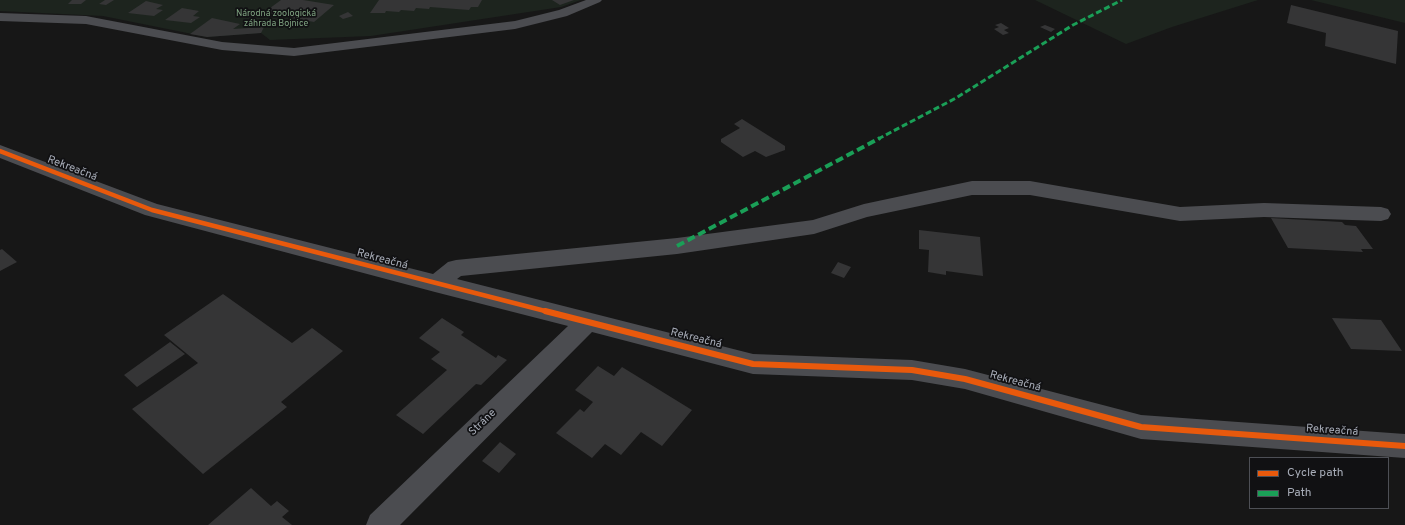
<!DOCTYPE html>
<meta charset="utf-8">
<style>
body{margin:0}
#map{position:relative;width:1405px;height:525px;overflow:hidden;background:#171717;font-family:Overpass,sans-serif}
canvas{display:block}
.legend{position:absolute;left:1249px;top:457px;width:140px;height:52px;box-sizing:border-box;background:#111113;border:1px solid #4d4f55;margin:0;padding:5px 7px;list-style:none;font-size:12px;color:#a8adb8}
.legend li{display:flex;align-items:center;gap:8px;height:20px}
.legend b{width:20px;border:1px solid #4d4f55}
</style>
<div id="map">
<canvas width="1405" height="525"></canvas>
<ul class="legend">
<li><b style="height:5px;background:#e8590c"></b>Cycle path</li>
<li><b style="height:5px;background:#1a9f57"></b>Path</li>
</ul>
</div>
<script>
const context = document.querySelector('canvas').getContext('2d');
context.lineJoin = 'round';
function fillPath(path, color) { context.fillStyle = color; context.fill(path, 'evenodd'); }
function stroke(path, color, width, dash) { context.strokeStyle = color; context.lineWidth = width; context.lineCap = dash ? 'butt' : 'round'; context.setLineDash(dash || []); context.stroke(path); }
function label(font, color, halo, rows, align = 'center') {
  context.font = font + ' Overpass,sans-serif'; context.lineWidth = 3.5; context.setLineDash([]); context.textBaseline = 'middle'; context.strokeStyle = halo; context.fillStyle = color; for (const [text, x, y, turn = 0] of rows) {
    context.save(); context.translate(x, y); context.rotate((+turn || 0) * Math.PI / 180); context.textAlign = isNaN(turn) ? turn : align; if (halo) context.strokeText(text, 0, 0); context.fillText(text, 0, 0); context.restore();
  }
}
fillPath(new Path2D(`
 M 0,0 L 581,0 L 561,7 L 371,36 L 270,40 L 261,33 L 207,37 L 103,16 L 0,11 Z
 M 1035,0 L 1258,0 L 1172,27 L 1126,44 Z
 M 1311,0 L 1405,0 L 1405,23 Z`), '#1d241e');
fillPath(new Path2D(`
 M 72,0 L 86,0 L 81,4 L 68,4 Z
 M 105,0 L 114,0 L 106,5 L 99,4 Z
 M 281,0 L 303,0 L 334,5 L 314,22 L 267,13 L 262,14 Z
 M 379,0 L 482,0 L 478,7 L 471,7 L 469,10 L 430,7 L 429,9 L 416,8 L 414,11 L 401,10 L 399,12 L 386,11 L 385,13 L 370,13 Z
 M 552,0 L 574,0 L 560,5 Z
 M 146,1 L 163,5 L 156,9 L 163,10 L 154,16 L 128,13 Z
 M 1291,5 L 1398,31 L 1396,64 L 1325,46 L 1326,33 L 1287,23 Z
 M 182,8 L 199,11 L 193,16 L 200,17 L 191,23 L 165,20 Z
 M 348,12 L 353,16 L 343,19 L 339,16 Z
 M 212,18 L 240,24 L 233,29 L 264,27 L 261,33 L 207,37 L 190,34 Z
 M 1001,23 L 1009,28 L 1004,30 L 1009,33 L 1003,35 L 994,29 L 999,27 L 995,25 Z
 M 1045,25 L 1055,29 L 1051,32 L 1040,27 Z
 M 742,119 L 785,146 L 785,150 L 766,157 L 755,151 L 743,157 L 721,142 L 721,139 L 740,128 L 734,124 Z
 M 1271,218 L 1342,222 L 1345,225 L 1356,226 L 1373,249 L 1361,249 L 1363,252 L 1288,248 Z
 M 919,230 L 980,237 L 983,276 L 946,271 L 946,275 L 928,272 L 929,250 L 919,249 Z
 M 2,249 L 17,262 L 0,271 L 0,250 Z
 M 838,262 L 851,267 L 844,278 L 831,273 Z
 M 223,294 L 292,343 L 312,328 L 343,351 L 281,402 L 287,407 L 203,474 L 132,409 L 198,363 L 164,335 Z
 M 442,318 L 464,332 L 461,335 L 496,358 L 498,355 L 507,360 L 481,385 L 476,384 L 423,434 L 396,415 L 447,370 L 431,359 L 440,352 L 419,338 Z
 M 1332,318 L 1381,320 L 1402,351 L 1351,349 Z
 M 170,342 L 185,354 L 137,387 L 124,375 Z
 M 598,366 L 614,376 L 622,367 L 692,410 L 662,446 L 641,432 L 621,455 L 605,444 L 592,458 L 556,433 L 580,409 L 584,412 L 593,402 L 575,390 Z
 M 500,442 L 516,454 L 499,473 L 482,461 Z
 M 251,488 L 271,506 L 277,501 L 289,511 L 282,517 L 292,525 L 208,525 Z`), '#353536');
fillPath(new Path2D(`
 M 586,0 L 602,0 L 600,2 L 567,16 L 515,29 L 294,56 L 222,50 L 86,24 L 0,21 L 0,13 L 86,16 L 222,42 L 294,48 L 515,21 L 559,10 Z`), '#4b4c50');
fillPath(new Path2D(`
 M 0,145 L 157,204 L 433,274 L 448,262 L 456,260 L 677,238 L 813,220 L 864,204 L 972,181 L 1030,181 L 1180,207 L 1264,203 L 1381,207 L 1388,209 L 1391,214 L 1388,219 L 1381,221 L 1264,217 L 1180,221 L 1030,195 L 972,195 L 867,217 L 814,234 L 677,254 L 461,276 L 457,279 L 753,354 L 912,360 L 965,369 L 1141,415 L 1405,434 L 1405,458 L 1141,439 L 965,389 L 912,380 L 753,374 L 592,332 L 400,525 L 366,525 L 370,515 L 568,326 L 435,292 L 145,215 L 0,158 Z`), '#4b4c50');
stroke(new Path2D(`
 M 878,139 L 956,98 L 1073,25 L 1122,0`), '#1a9f57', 3, [6, 3]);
stroke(new Path2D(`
 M 677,246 L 880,138`), '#1a9f57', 4, [8, 4]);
stroke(new Path2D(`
 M 0,151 L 152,210 L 549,312`), '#e8590c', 4.5);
stroke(new Path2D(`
 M 545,311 L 753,364 L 912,370 L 965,379 L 1141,427 L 1405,446`), '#e8590c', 6);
label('9px', '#7fa381', '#111113', [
 ["Národná zoologická",276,14],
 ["záhrada Bojnice",276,24]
]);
label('11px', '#a8adb8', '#111113', [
 ["Rekreačná",72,169,21],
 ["Rekreačná",382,260,15],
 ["Rekreačná",696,339,14],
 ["Rekreačná",1015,382,15],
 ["Stráne",483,423,-44],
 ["Rekreačná",1332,431,4]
]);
</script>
